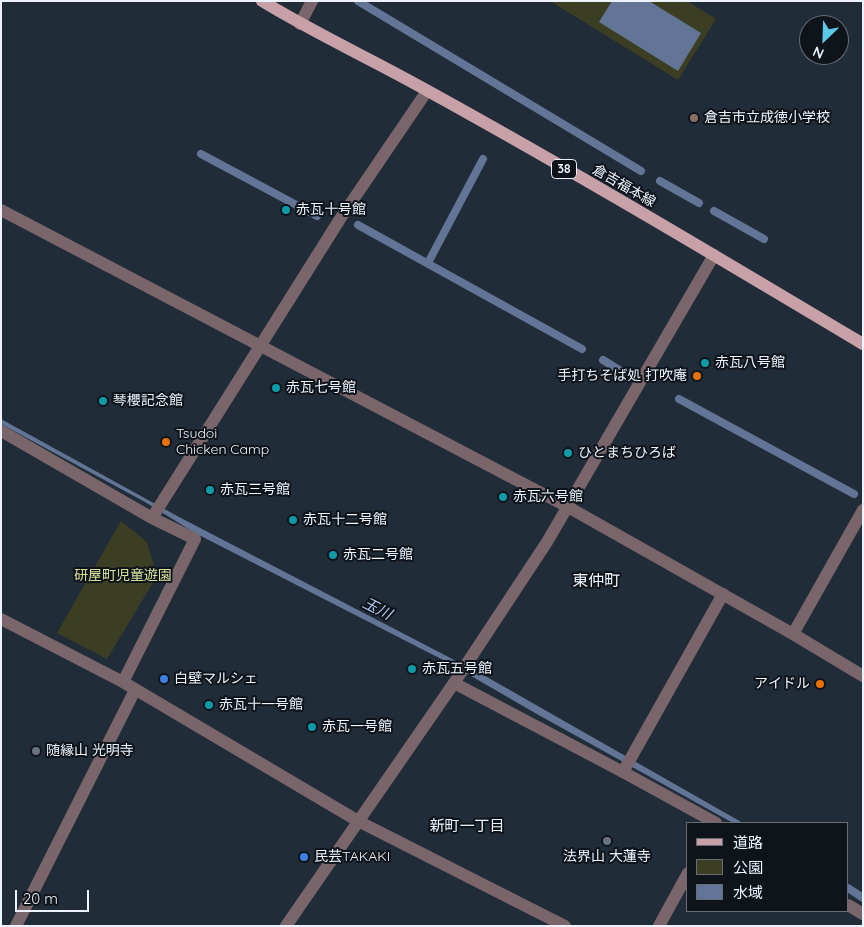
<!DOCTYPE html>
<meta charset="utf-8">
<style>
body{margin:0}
#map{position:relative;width:864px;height:927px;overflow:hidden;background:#212c39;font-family:Quicksand,"Noto Sans JP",sans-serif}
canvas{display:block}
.frame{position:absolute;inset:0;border:2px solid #ecf3fc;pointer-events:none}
.legend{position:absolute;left:686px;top:822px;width:162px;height:90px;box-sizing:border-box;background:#0f141a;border:1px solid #676d74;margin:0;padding:6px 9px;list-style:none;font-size:15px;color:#ecf3fc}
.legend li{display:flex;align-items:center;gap:10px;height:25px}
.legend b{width:25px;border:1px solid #676d74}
.north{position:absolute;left:799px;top:15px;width:50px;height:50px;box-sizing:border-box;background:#0f141a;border:1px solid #676d74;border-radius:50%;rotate:204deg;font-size:14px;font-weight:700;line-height:20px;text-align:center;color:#ecf3fc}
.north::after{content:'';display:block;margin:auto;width:18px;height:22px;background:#5ac8e6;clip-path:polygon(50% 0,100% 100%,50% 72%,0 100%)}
.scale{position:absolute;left:15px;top:890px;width:74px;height:22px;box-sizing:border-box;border:2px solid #ecf3fc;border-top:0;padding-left:6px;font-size:15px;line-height:18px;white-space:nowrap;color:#ecf3fc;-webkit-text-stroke:4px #0f141a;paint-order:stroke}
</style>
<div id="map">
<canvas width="864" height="927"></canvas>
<div class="frame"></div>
<ul class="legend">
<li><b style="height:6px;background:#c8a1a8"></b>道路</li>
<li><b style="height:14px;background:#3b3e22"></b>公園</li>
<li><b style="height:14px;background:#627596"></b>水域</li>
</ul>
<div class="north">N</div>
<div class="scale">20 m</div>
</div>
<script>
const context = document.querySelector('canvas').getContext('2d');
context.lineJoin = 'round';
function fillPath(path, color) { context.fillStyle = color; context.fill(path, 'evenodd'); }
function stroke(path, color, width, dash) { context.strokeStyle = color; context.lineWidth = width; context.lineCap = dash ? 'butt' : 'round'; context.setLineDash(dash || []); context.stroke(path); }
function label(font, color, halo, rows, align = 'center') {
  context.font = font + ' Quicksand,"Noto Sans JP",sans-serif'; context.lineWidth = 4; context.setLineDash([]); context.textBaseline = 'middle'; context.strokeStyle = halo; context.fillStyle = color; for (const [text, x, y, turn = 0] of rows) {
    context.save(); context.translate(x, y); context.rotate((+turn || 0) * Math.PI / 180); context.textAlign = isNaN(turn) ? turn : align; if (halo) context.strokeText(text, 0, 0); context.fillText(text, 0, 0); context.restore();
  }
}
fillPath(new Path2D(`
 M 550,1 L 687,1 L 716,19 L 678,80 Z
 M 121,521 L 147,542 L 157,576 L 107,659 L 57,633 Z`), '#3b3e22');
fillPath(new Path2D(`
 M 612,1 L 649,1 L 701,33 L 678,71 L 599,22 Z
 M 1,419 L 179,517 L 487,677 L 743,823 L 733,823 L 535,713 L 447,662 L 195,533 L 145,502 L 1,424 Z`), '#627596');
stroke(new Path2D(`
 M 358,1 L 641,171
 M 201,154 L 317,216
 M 660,181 L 699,203
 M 714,211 L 764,239
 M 358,225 L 582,349
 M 429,261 L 483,159
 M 603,360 L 624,373
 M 679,399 L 854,494
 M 848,888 L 863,898`), '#627596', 8);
stroke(new Path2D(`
 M 623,772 L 723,594`), '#7a666a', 12);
stroke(new Path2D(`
 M 300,24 L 312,1
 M 1,210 L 568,507 L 793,634 L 863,676
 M 1,431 L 152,518 L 195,539 L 123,682
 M 152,518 L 340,219 L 427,91
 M 1,619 L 123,682 L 358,821 L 565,926
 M 793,634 L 863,510
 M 454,683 L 623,772 L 716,823
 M 848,905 L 863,914
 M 16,926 L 135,690
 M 659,926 L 688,873`), '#7a666a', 12);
stroke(new Path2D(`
 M 286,926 L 454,683 L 547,542 L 714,255`), '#7a666a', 12);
stroke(new Path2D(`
 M 262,1 C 316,34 373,60 428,91 C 575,172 719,258 863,344`), '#c8a1a8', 12);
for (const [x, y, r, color] of [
 [694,118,5,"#8d6e63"],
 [286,210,5,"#0f9aa8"],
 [705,363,5,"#0f9aa8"],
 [697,376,5,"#e8710a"],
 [276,388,5,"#0f9aa8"],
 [103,401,5,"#0f9aa8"],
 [166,442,5,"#e8710a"],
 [568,453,5,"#0f9aa8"],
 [210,490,5,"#0f9aa8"],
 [503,497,5,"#0f9aa8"],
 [293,520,5,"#0f9aa8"],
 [333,555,5,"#0f9aa8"],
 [412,669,5,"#0f9aa8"],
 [164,679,5,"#3f7fe0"],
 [820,684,5,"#e8710a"],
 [209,705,5,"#0f9aa8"],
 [312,727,5,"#0f9aa8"],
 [36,751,5,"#6b7280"],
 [607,841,5,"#6b7280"],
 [304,857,5,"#3f7fe0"]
]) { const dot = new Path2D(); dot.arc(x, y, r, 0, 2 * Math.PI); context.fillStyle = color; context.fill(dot); stroke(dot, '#0f141a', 2); }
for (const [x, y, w] of [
 [564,169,25]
]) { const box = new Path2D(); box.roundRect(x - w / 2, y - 9.5, w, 19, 4); context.fillStyle = '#0f141a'; context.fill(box); stroke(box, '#ecf3fc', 1); }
label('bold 12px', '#ecf3fc', null, [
 ["38",564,169]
]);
label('14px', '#ecf3fc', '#0f141a', [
 ["倉吉市立成徳小学校",704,118],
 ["赤瓦十号館",296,210],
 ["赤瓦八号館",715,363],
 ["手打ちそば処 打吹庵",687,376,"right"],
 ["赤瓦七号館",286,388],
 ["琴櫻記念館",113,401],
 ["Tsudoi",176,434],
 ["Chicken Camp",176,450],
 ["ひとまちひろば",578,453],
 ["赤瓦三号館",220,490],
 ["赤瓦六号館",513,497],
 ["赤瓦十二号館",303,520],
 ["赤瓦二号館",343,555],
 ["赤瓦五号館",422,669],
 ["白壁マルシェ",174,679],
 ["アイドル",810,684,"right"],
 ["赤瓦十一号館",219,705],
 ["赤瓦一号館",322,727],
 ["随縁山 光明寺",46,751],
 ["民芸TAKAKI",314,857],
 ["法界山 大蓮寺",607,857,"center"]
], 'left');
label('14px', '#ecf3fc', '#0f141a', [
 ["倉吉福本線",624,186,30]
]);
label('14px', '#d7e09d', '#0f141a', [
 ["研屋町児童遊園",123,576]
]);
label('italic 15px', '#b2ccf9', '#0f141a', [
 ["玉川",377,609,27]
]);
label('15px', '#ecf3fc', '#0f141a', [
 ["新町一丁目",467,826]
]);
label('16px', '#ecf3fc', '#0f141a', [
 ["東仲町",596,581]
]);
</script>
